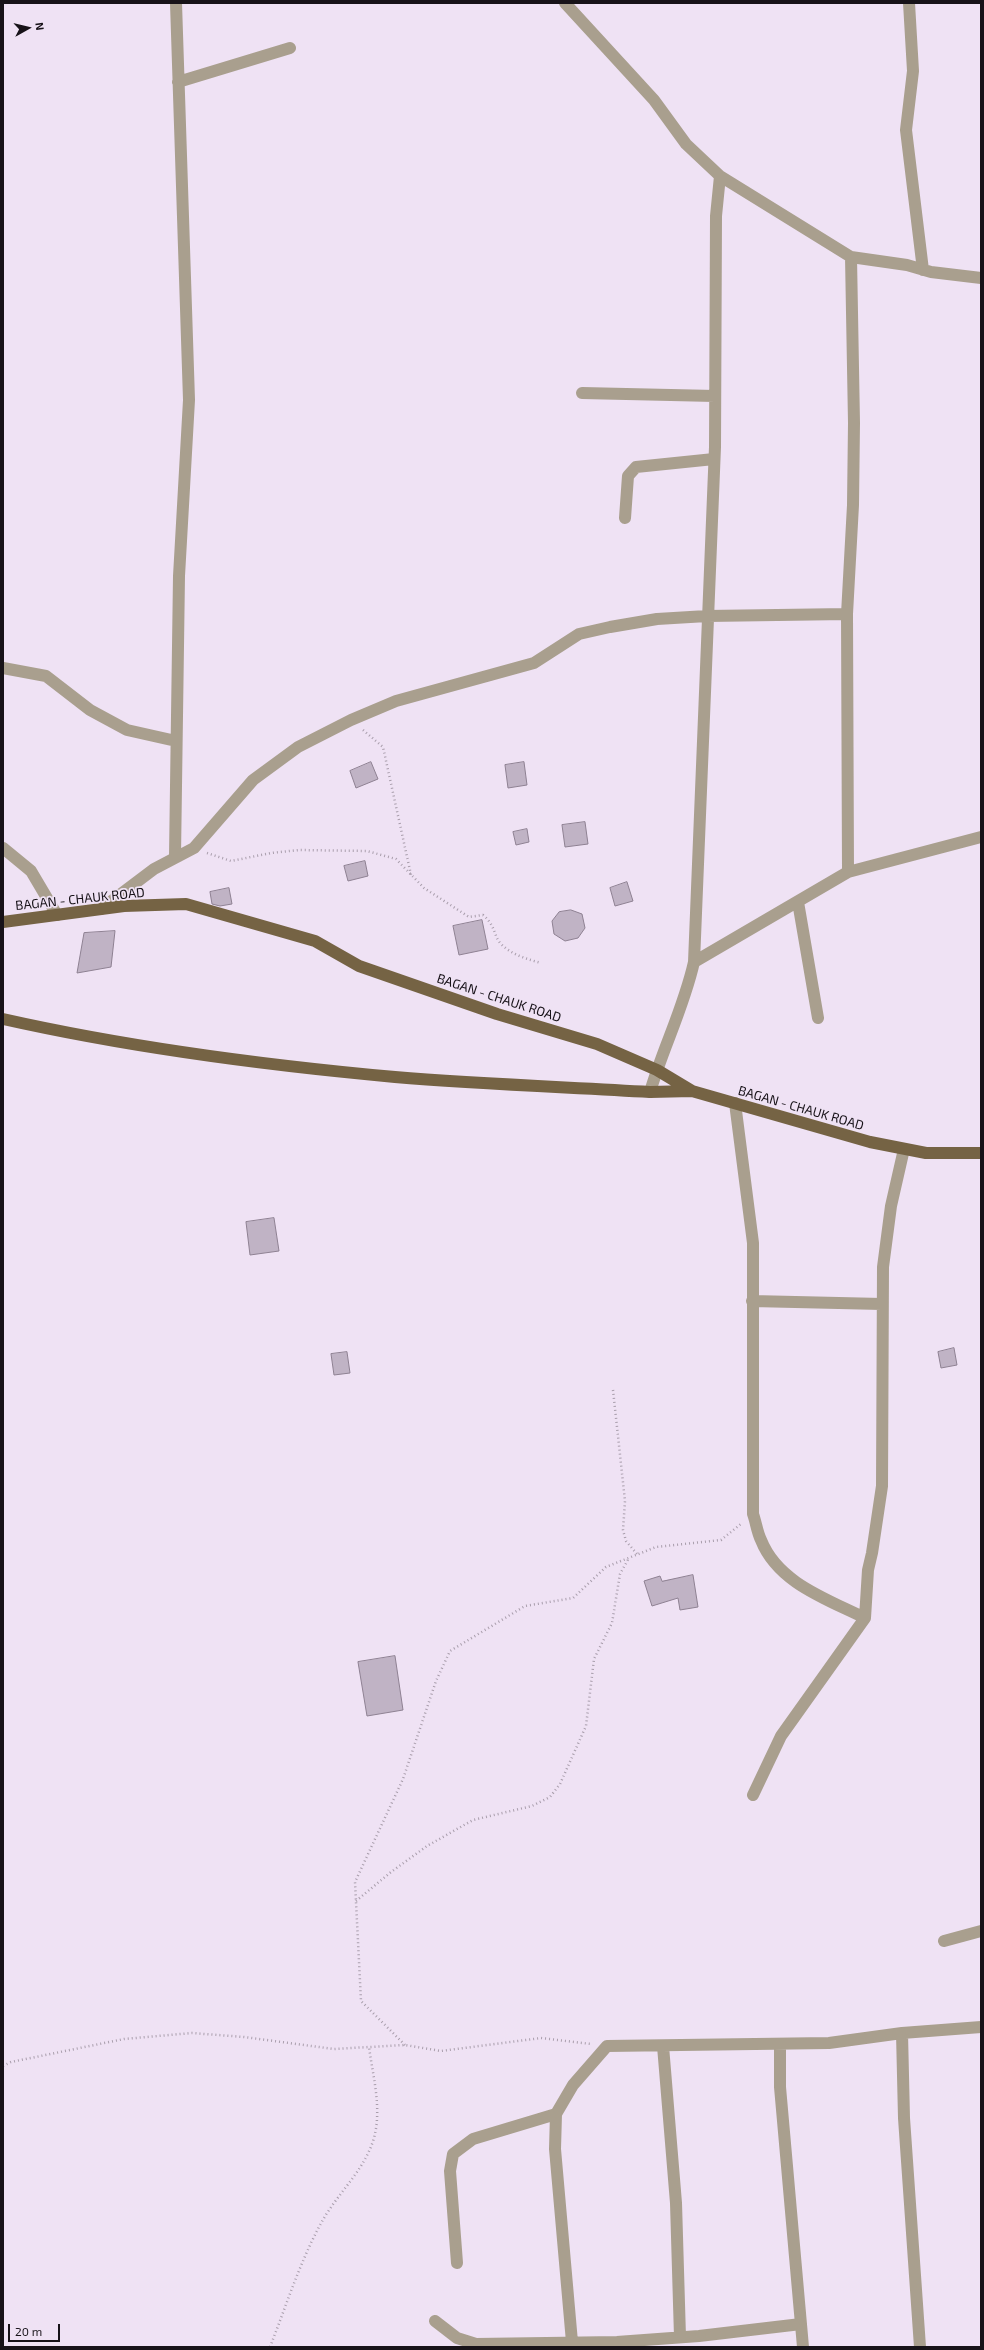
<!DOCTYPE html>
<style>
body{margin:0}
#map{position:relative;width:984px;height:2350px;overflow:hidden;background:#efe2f4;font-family:"Exo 2",sans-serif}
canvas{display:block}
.frame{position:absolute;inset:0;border:4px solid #171218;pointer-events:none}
.north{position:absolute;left:8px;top:8px;width:40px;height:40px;-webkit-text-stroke:3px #efe2f4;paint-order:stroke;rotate:82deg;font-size:11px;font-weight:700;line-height:16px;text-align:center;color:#171218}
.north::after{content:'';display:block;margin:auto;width:14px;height:18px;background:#171218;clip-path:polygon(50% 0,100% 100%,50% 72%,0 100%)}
.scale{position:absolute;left:8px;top:2324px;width:52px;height:18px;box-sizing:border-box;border:2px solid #171218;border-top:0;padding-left:5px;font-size:12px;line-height:14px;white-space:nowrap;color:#171218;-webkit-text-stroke:3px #efe2f4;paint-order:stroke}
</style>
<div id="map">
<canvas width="984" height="2350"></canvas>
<div class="frame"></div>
<div class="north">N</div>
<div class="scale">20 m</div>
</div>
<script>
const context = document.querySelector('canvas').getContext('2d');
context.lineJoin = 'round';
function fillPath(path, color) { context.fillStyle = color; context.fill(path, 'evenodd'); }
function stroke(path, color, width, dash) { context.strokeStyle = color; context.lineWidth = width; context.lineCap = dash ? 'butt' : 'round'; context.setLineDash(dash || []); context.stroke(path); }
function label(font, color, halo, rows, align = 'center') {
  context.font = font + ' "Exo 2",sans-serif'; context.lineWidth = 3.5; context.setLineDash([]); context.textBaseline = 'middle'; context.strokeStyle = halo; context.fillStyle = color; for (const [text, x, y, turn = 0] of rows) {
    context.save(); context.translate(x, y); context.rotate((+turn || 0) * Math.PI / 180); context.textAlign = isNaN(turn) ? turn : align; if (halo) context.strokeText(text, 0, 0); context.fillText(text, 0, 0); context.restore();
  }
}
const building = new Path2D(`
 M 371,762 L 378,779 L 356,788 L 350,771 Z
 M 524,762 L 527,785 L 508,788 L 505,765 Z
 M 585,822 L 588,844 L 565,847 L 562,825 Z
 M 527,829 L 529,842 L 516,845 L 513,832 Z
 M 365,861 L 368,876 L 348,881 L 344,866 Z
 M 627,882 L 633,901 L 615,906 L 610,888 Z
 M 229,888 L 232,904 L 220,906 L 212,904 L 210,892 Z
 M 571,910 L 582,914 L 585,928 L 578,938 L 565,941 L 554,934 L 552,921 L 559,912 Z
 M 482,920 L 488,949 L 459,955 L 453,926 Z
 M 115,931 L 111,967 L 77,973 L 84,933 Z
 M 274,1218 L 279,1251 L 250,1255 L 246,1222 Z
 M 954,1348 L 957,1365 L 941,1368 L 938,1352 Z
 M 347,1352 L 350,1373 L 334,1375 L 331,1354 Z
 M 693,1575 L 698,1607 L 680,1610 L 678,1598 L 652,1606 L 644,1581 L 660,1576 L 662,1581 Z
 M 395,1656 L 403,1710 L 367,1716 L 358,1662 Z`);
fillPath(building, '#c0b3c5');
stroke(building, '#8e8192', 1);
stroke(new Path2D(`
 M 363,730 L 383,747 L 411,875
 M 207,853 L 231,861 L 271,853 L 299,850 L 367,851 L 396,859 L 424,888 L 469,917 L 483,915 C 496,926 493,935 501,944 C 512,955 527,959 541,963
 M 613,1390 L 625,1501 L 623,1530 L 626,1541 L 637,1554
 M 356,1901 L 391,1872 L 427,1846 L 473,1820 L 532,1806 L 550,1797 L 560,1784 L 586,1726 L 594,1659 L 612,1623 L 620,1574 L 629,1558
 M 405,2045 L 361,2001 L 355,1882 L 403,1779 L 436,1681 L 450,1651 L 525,1606 L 573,1598 L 606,1567 L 656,1547 L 721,1540 L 742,1523
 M 3,2066 L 11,2062 L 124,2039 L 192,2033 L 244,2037 L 334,2049 L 405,2045 L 441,2051 L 541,2038 L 591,2044
 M 270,2347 C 287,2304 301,2258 324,2218 C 340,2191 365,2169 374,2138 C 382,2108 373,2077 369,2047`), '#a99eac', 2.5, [1, 3]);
stroke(new Path2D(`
 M 565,3 L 654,100 L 686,144 L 720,176 L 851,257 L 907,265 L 931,272 L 981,278
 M 909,3 L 913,71 L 906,130 L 923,270
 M 178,82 L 290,48
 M 582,393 L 715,396
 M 625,518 L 628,476 L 636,467 L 714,459
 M 3,668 L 46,676 L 90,710 L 127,730 L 176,741
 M 3,848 L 31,871 L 57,915
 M 175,856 L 179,576 L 189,400 L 176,3
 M 848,872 L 847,614 L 853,505 L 854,423 L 851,257
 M 798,902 L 818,1018
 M 101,909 L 154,869 L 194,848 L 253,780 L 298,747 L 351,720 L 396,701 L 534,663 L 579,634 L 610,627 L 657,619 L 707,616 L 847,614
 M 694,962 L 848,872 L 981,837
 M 650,1092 C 663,1048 684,1007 694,962 L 715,447 L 716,216 L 720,176
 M 735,1103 L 753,1243 L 753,1514 C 756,1522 757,1532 761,1540 C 778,1583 827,1599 865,1618
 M 752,1301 L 882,1304
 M 753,1795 L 781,1736 L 865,1618 L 868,1570 L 872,1553 L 882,1486 L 883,1267 L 891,1206 L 904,1149
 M 944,1941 L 981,1931
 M 902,2033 L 904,2118 L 920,2347
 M 780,2044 L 780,2087 L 803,2347
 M 663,2046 L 676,2203 L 680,2337
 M 457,2263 L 450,2171 L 453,2154 L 473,2139 L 556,2114
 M 435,2321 L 457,2338 L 476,2344 L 617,2342 L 699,2336 L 801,2324
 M 572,2342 L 555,2149 L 556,2114 L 573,2085 L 607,2046 L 829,2043 L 902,2033 L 981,2027`), '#a99f8e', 12);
stroke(new Path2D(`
 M 3,922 L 124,906 L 186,904 L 315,941 L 359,966 L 497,1014 L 597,1044 L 657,1070 L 692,1091 L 870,1142 L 926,1153 L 981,1153
 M 3,1019 C 132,1048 263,1065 395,1077 C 480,1084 565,1087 650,1092 L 692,1091`), '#756344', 12);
label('13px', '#171218', '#efe2f4', [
 ["BAGAN - CHAUK ROAD",80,899,-6],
 ["BAGAN - CHAUK ROAD",499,998,18],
 ["BAGAN - CHAUK ROAD",801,1108,16]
]);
</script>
